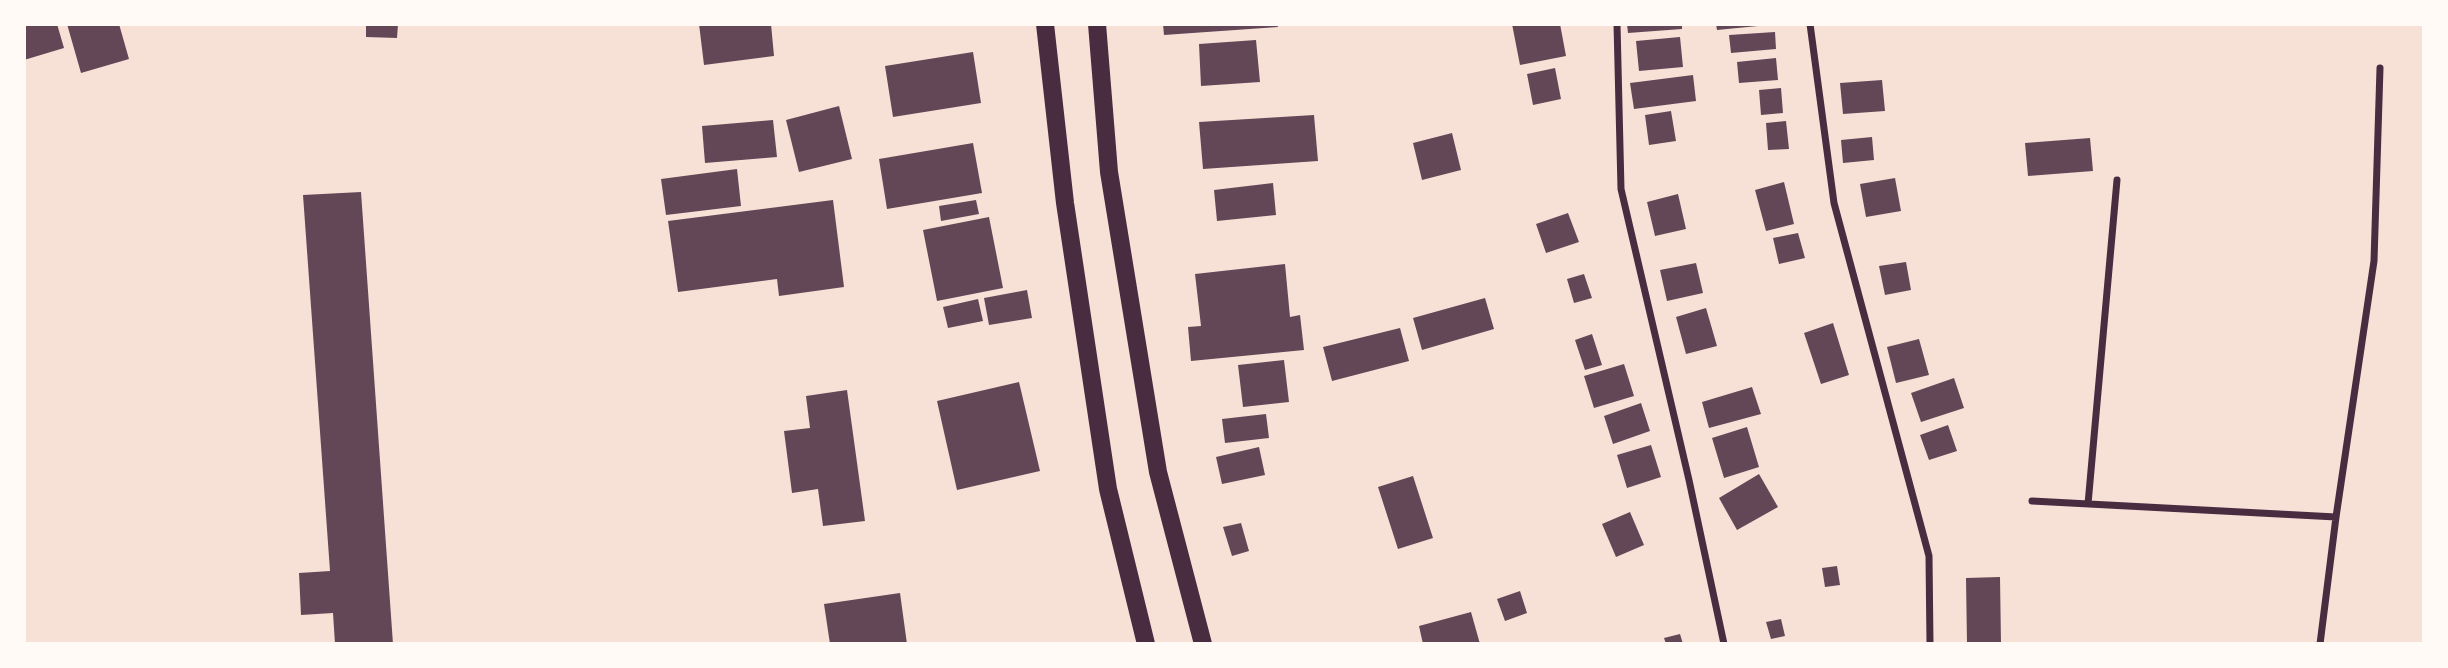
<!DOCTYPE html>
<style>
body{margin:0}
#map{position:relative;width:2448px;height:668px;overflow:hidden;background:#f7e1d7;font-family:Figtree,sans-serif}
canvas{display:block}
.frame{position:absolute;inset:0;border:26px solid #fffaf5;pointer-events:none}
</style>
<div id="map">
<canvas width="2448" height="668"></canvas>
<div class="frame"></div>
</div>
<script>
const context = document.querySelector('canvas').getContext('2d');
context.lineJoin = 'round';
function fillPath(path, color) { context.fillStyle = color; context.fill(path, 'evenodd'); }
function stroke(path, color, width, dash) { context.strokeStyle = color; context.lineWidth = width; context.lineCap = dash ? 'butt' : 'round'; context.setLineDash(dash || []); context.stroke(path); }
fillPath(new Path2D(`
 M 24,24 L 57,24 L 64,48 L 24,60 Z
 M 67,24 L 119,24 L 129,59 L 81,73 Z
 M 366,24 L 398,24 L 397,38 L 366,37 Z
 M 699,24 L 771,24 L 774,56 L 704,65 Z
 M 1163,24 L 1277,24 L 1278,27 L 1164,35 Z
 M 1512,24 L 1560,24 L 1566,56 L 1520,65 Z
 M 1627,24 L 1682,24 L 1682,29 L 1628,33 Z
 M 1716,24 L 1757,24 L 1758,26 L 1717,30 Z
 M 1775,32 L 1776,49 L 1731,53 L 1729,35 Z
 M 1680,37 L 1683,67 L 1639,71 L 1636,41 Z
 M 1256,40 L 1260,82 L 1201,86 L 1199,44 Z
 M 973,52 L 981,103 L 893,117 L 885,66 Z
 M 1776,58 L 1778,80 L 1739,83 L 1737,62 Z
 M 1555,68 L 1561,99 L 1533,105 L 1527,74 Z
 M 1693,75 L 1696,101 L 1634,109 L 1630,83 Z
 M 1882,80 L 1885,111 L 1843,114 L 1840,83 Z
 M 1781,88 L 1783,113 L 1761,115 L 1759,90 Z
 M 839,106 L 852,159 L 799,172 L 786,120 Z
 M 1671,111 L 1676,141 L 1649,145 L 1645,115 Z
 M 1314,115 L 1318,161 L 1203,169 L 1199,122 Z
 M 773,120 L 777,157 L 705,163 L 702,126 Z
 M 1786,121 L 1789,149 L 1768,150 L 1766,123 Z
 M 1452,133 L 1461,170 L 1422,180 L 1413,143 Z
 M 1872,137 L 1874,160 L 1843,163 L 1841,140 Z
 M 2090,138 L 2093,171 L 2028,176 L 2025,143 Z
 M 973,143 L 982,193 L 887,209 L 879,159 Z
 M 737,169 L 741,206 L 666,215 L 661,179 Z
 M 1895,178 L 1901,211 L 1866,217 L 1860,184 Z
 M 1784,182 L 1794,224 L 1766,231 L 1755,190 Z
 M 1273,183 L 1276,215 L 1217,221 L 1214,190 Z
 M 361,192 L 393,644 L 335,644 L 333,613 L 301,615 L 299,573 L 330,571 L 303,195 Z
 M 1678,194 L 1686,229 L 1655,236 L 1647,202 Z
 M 833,200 L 844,287 L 779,296 L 777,279 L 678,292 L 668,221 Z
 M 976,200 L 979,214 L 941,221 L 939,206 Z
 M 1568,213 L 1579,242 L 1546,253 L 1536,224 Z
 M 989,217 L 1003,288 L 937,301 L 923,230 Z
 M 1798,233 L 1805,258 L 1779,264 L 1773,238 Z
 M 1906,262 L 1911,290 L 1885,295 L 1879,266 Z
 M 1696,263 L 1703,293 L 1667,301 L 1660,270 Z
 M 1285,264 L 1290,317 L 1300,315 L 1304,350 L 1191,361 L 1188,327 L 1201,326 L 1195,274 Z
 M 1584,274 L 1592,298 L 1574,303 L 1567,279 Z
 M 1027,290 L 1032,318 L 989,325 L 984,298 Z
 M 1485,298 L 1494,329 L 1422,350 L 1413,318 Z
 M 978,299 L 983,321 L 948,328 L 943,307 Z
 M 1706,308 L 1717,346 L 1686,354 L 1676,317 Z
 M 1833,323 L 1849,375 L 1821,384 L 1804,333 Z
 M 1400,328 L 1409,361 L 1332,381 L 1323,347 Z
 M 1592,334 L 1602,365 L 1585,370 L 1575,340 Z
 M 1919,339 L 1929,375 L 1896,383 L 1887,347 Z
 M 1284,360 L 1289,402 L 1243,407 L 1238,365 Z
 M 1624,364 L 1634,396 L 1594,408 L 1584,376 Z
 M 1954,378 L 1964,408 L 1921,422 L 1911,393 Z
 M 1019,382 L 1040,471 L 957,490 L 937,401 Z
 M 1752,387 L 1761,414 L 1709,428 L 1702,402 Z
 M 847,390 L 865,521 L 823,526 L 818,489 L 792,493 L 784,431 L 810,428 L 806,396 Z
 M 1641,403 L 1650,431 L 1613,444 L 1604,416 Z
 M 1266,414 L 1269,438 L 1225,443 L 1222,419 Z
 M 1948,425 L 1957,451 L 1929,460 L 1920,435 Z
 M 1747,427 L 1759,467 L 1724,478 L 1712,438 Z
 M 1651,445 L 1661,477 L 1627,488 L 1617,455 Z
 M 1259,447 L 1265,475 L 1222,484 L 1216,457 Z
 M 1759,474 L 1778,507 L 1737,530 L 1719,498 Z
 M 1413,476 L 1433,538 L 1398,549 L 1378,487 Z
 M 1630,512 L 1644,545 L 1616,557 L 1602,524 Z
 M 1241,523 L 1249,551 L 1232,556 L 1223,527 Z
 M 1837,566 L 1840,585 L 1825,587 L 1822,568 Z
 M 2000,577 L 2001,644 L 1967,644 L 1966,578 Z
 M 1520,591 L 1527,613 L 1505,621 L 1497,599 Z
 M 900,593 L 907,644 L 830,644 L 824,604 Z
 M 1471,612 L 1480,644 L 1423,644 L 1419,626 Z
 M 1781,619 L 1785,636 L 1771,639 L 1766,622 Z
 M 1680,634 L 1683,644 L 1666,644 L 1664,638 Z`), '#644757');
stroke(new Path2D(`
 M 1617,24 L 1621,189 L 1689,480 L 1724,644
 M 1810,24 L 1834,203 L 1929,556 L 1930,644
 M 2032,501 L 2336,517
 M 2088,504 L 2117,180
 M 2320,644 L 2336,517 L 2374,261 L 2380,68`), '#4a2c40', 7);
stroke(new Path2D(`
 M 1045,24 L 1065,203 L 1108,489 L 1146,644
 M 1097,24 L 1109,172 L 1158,472 L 1203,644`), '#4a2c40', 18);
</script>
